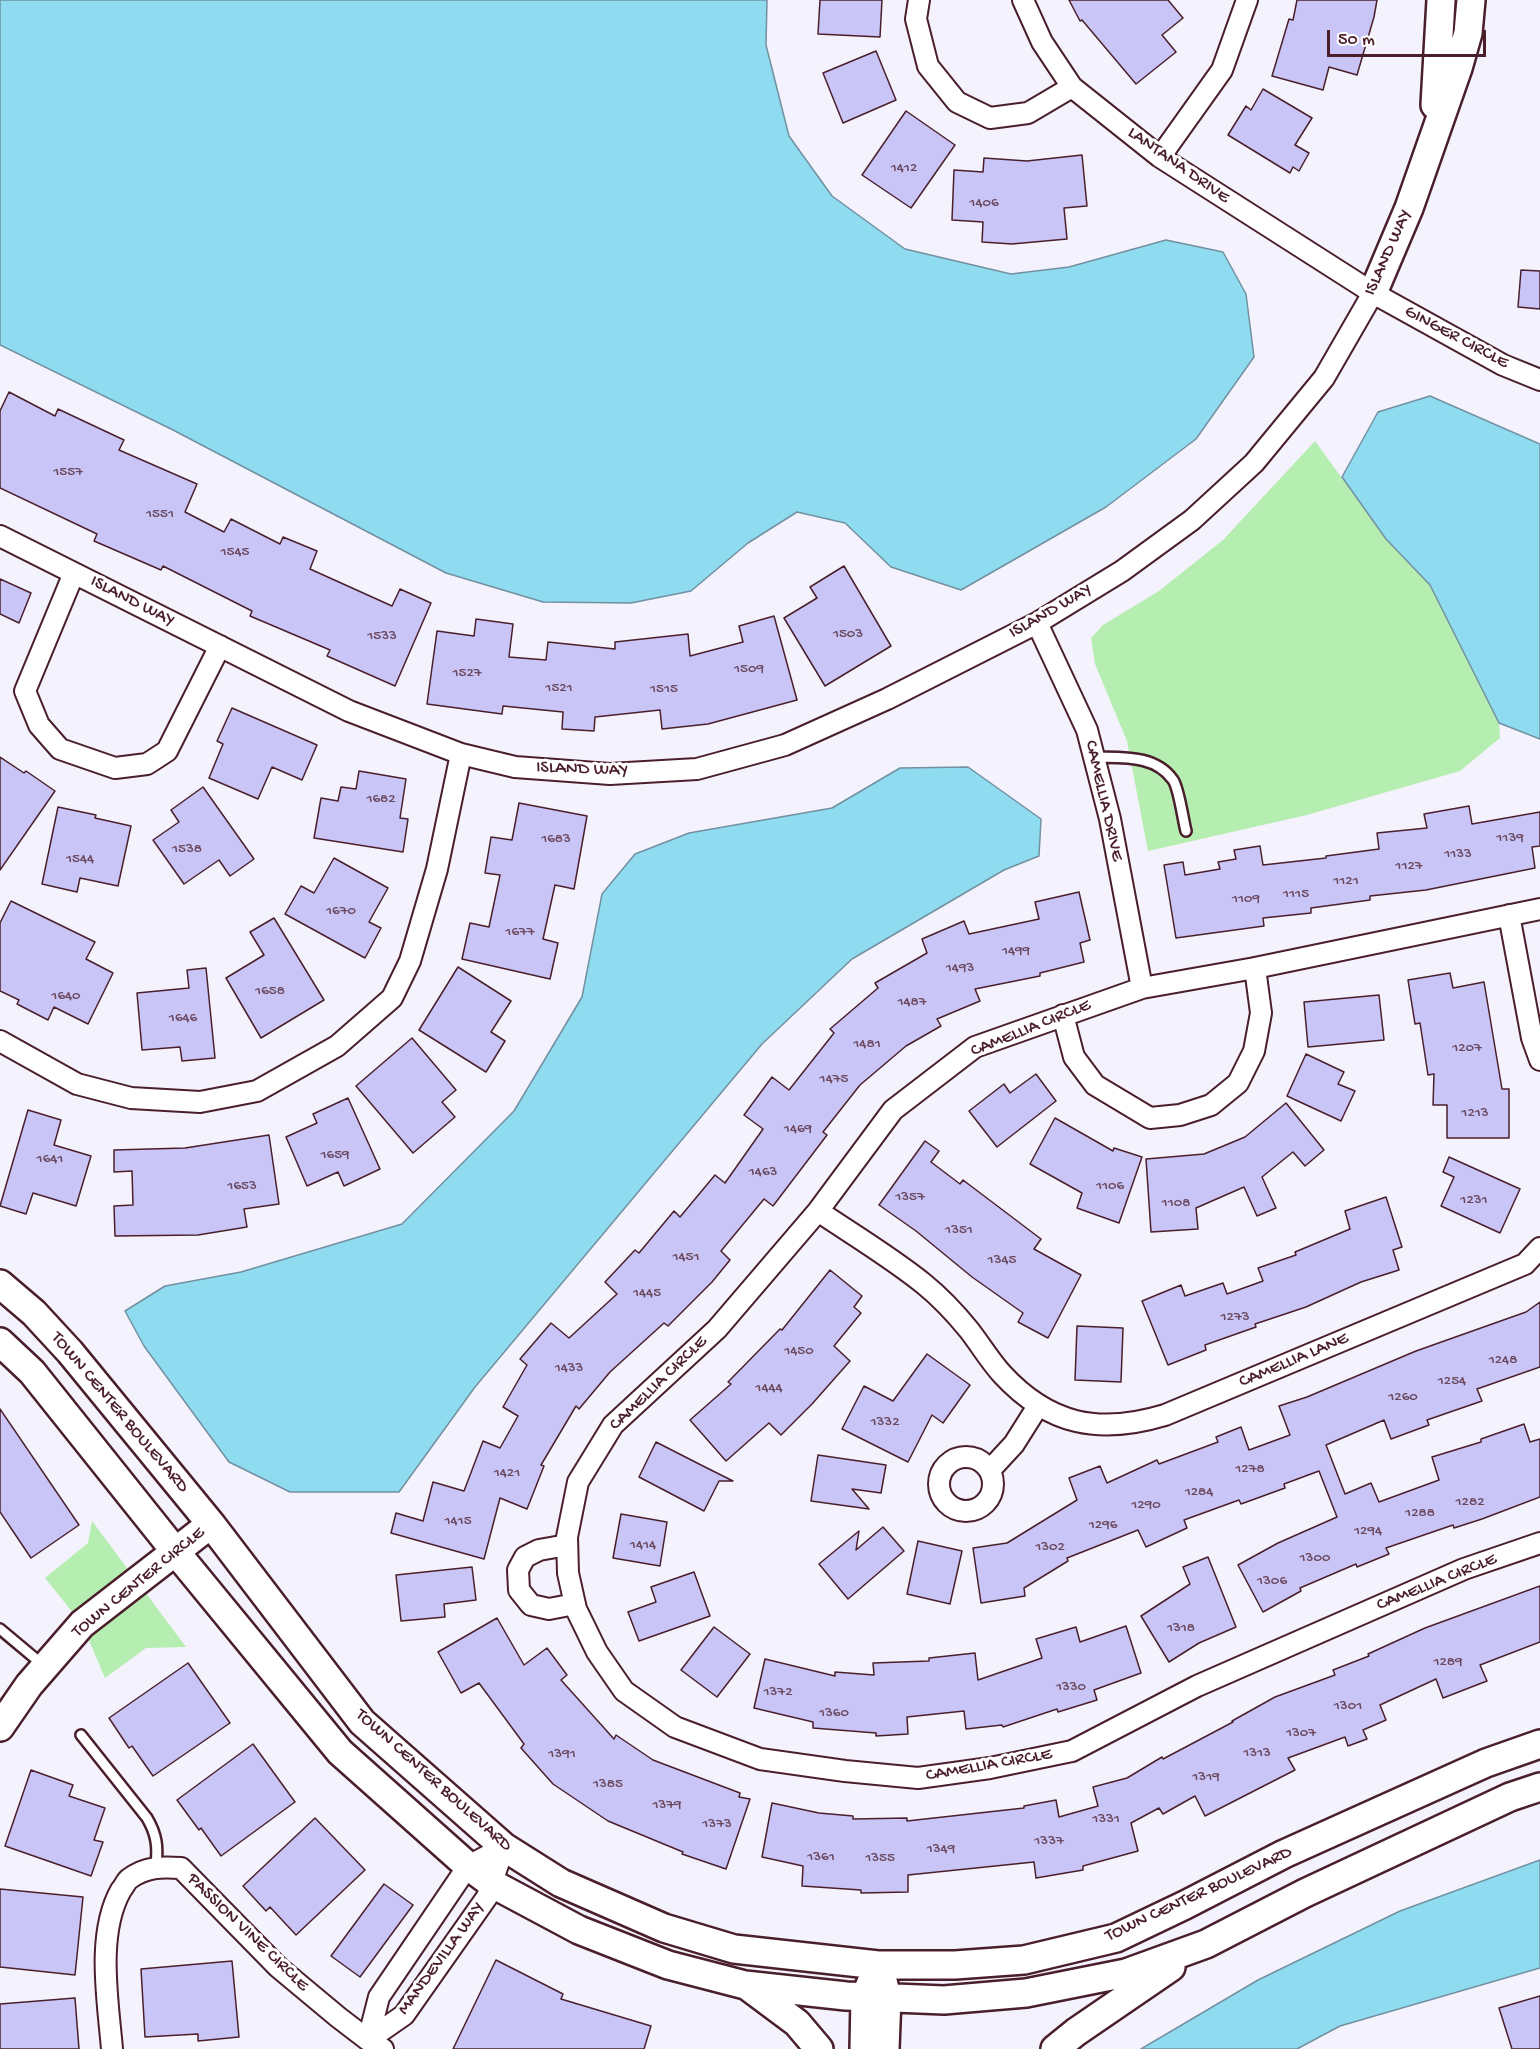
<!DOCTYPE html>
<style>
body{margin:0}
#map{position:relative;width:1540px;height:2049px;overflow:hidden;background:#f4f3fd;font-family:"Gochi Hand",sans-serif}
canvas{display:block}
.scale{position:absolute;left:1327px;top:30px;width:159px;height:27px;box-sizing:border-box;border:3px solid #4a1f2b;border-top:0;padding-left:8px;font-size:18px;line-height:21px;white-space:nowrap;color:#4a1f2b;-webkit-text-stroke:4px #fff;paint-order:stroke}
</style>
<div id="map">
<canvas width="1540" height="2049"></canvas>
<div class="scale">50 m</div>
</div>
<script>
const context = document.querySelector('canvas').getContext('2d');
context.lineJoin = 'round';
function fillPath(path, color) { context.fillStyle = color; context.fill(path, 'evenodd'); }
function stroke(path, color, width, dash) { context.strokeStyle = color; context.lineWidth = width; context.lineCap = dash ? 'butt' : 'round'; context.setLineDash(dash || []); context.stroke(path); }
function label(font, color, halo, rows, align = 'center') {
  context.font = font + ' "Gochi Hand",sans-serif'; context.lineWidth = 6; context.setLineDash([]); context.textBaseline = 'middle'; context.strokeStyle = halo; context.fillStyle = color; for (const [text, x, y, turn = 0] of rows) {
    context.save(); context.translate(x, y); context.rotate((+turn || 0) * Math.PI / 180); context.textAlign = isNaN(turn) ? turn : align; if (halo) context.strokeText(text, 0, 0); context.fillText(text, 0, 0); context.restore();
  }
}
fillPath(new Path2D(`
 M 1315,441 L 1386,539 L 1430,585 L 1499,722 L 1500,738 L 1460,771 L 1307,815 L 1148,851 L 1127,741 L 1095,664 L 1091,638 L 1103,625 L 1159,591 L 1223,540 Z
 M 92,1521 L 186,1647 L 146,1648 L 105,1678 L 82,1624 L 45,1578 L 88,1543 Z`), '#b6edb0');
const water = new Path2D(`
 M 0,0 L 767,0 L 766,45 L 789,136 L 832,196 L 905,249 L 1011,274 L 1069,267 L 1166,240 L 1223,252 L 1246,294 L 1254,357 L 1196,439 L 1106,507 L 961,590 L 891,567 L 845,523 L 797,512 L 748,543 L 691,591 L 631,603 L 543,602 L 446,573 L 173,430 L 0,345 Z
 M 1430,396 L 1540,444 L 1540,739 L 1499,723 L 1430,585 L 1386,539 L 1342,477 L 1378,412 Z
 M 968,767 L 1041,819 L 1039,856 L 1004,870 L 852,959 L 762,1044 L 475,1387 L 399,1492 L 290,1492 L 229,1462 L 144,1346 L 125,1311 L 165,1286 L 241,1272 L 402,1224 L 514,1111 L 582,997 L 602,894 L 635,854 L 689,833 L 832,808 L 900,768 Z
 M 1540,1860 L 1540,1968 L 1340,2026 L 1297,2049 L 1141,2049 L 1258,1980 L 1400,1911 Z`);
fillPath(water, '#8fdbef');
stroke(water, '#7390a1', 1.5);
const building = new Path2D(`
 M 820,0 L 882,0 L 880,37 L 818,34 Z
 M 1069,0 L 1168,0 L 1183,18 L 1162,35 L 1176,52 L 1136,84 L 1082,20 L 1080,21 Z
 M 1297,0 L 1377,0 L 1374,17 L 1357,75 L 1329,67 L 1323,90 L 1272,76 L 1289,19 L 1293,20 Z
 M 876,51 L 896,100 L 843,123 L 823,73 Z
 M 1263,89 L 1312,118 L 1295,145 L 1309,153 L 1299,171 L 1293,167 L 1290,173 L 1228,135 L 1246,106 L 1251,110 Z
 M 906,111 L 955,145 L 911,208 L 862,175 Z
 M 1082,155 L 1087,206 L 1064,208 L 1067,239 L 1012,244 L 982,242 L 983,222 L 952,220 L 954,170 L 983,172 L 984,158 L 1027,161 Z
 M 1521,270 L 1540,271 L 1540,309 L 1518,307 Z
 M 9,392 L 55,416 L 58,409 L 124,440 L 119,450 L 197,484 L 185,512 L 224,532 L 231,519 L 280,544 L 283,537 L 317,551 L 310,569 L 392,606 L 400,589 L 431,603 L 395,686 L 327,656 L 330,650 L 250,616 L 252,611 L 163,566 L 161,570 L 94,541 L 97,534 L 0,488 L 0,411 Z
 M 844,566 L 891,646 L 825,686 L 784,618 L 817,598 L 810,587 Z
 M 0,579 L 31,593 L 19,623 L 0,614 Z
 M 774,616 L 797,700 L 708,724 L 662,729 L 660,710 L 595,717 L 594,731 L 562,729 L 563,712 L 503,706 L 502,714 L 427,704 L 437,631 L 474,636 L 476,619 L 513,624 L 509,657 L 546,660 L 548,642 L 615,649 L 615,642 L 688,634 L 690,656 L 743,642 L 739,626 Z
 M 232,708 L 317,745 L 302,780 L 272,767 L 258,799 L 209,778 L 223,744 L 217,741 Z
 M 0,757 L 24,773 L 26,771 L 55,791 L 0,870 Z
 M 359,771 L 406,779 L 400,818 L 408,819 L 403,852 L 314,838 L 321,798 L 338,801 L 341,787 L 356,789 Z
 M 203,787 L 254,859 L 230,876 L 219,860 L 184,884 L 153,840 L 179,822 L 171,810 Z
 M 519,803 L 587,816 L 574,889 L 555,885 L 543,939 L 558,943 L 550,979 L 462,959 L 470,923 L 489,927 L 500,875 L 485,873 L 491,837 L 512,840 Z
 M 1469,806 L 1472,824 L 1540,812 L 1540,846 L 1532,847 L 1535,868 L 1426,890 L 1370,896 L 1370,900 L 1311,908 L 1311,913 L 1263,918 L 1264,926 L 1176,938 L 1164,865 L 1183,862 L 1185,875 L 1220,869 L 1218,862 L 1236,859 L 1234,850 L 1260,846 L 1263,865 L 1326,858 L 1326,856 L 1379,849 L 1377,833 L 1427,828 L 1424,814 Z
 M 58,807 L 96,815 L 95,818 L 131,826 L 118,886 L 80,878 L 77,892 L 42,884 Z
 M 334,858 L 388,888 L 369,922 L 381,928 L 365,958 L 285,914 L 301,886 L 314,893 Z
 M 1079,892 L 1090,940 L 1080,943 L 1084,962 L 1040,973 L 1040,976 L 975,989 L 980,1001 L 937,1019 L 941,1026 L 906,1046 L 860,1085 L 823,1132 L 827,1135 L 773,1206 L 764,1199 L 721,1251 L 730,1260 L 712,1282 L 668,1326 L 664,1323 L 610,1372 L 579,1409 L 576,1406 L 541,1465 L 544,1466 L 527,1509 L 500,1498 L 484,1559 L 391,1533 L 396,1513 L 423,1521 L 433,1482 L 464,1491 L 483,1441 L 500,1448 L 518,1416 L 503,1407 L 527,1365 L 520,1359 L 551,1323 L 569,1338 L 617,1294 L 605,1282 L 635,1250 L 639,1253 L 674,1211 L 680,1217 L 715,1175 L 725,1183 L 763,1129 L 744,1115 L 772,1077 L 789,1090 L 834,1033 L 830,1029 L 878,988 L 875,983 L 927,953 L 922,939 L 964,921 L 969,934 L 1039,919 L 1035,902 Z
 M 11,901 L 95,942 L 86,959 L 113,973 L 88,1024 L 54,1007 L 48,1020 L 17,1004 L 19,1000 L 0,991 L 0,923 Z
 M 274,918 L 324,1000 L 261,1038 L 226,978 L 264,955 L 250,932 Z
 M 458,967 L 511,1001 L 491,1032 L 505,1041 L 486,1072 L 419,1030 Z
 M 206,968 L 215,1058 L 182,1061 L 180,1047 L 142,1050 L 137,993 L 189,988 L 187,970 Z
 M 1450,973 L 1453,988 L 1484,982 L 1502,1089 L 1509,1089 L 1509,1138 L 1447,1138 L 1447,1105 L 1433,1105 L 1434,1074 L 1428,1075 L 1420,1023 L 1415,1024 L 1408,980 Z
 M 1379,995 L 1384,1040 L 1308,1047 L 1304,1002 Z
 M 412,1038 L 456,1090 L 442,1102 L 455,1117 L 413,1153 L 356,1086 Z
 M 1306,1054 L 1344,1072 L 1338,1084 L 1355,1091 L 1341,1121 L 1287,1096 Z
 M 1036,1074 L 1056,1101 L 997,1147 L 969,1111 L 1004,1084 L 1010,1093 Z
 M 348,1098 L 380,1169 L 344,1186 L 338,1172 L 307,1186 L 286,1137 L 317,1123 L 313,1114 Z
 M 1286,1103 L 1324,1150 L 1305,1166 L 1293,1152 L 1262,1177 L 1276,1208 L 1257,1216 L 1244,1187 L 1196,1208 L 1198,1229 L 1151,1232 L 1146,1159 L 1204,1154 L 1245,1137 Z
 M 28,1110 L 61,1120 L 54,1145 L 91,1156 L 76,1206 L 33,1193 L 26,1214 L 0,1206 Z
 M 1055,1118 L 1113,1151 L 1114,1148 L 1142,1157 L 1119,1223 L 1077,1208 L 1082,1193 L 1030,1164 Z
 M 269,1135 L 279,1204 L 244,1209 L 247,1227 L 198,1235 L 115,1236 L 114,1206 L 133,1205 L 132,1171 L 114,1172 L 114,1150 L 185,1148 Z
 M 925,1141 L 939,1151 L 931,1162 L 960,1184 L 963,1180 L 1041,1239 L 1034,1249 L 1081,1275 L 1048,1338 L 1018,1322 L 1023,1313 L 972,1277 L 916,1231 L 879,1205 Z
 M 1449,1157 L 1520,1189 L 1500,1233 L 1441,1206 L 1454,1177 L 1443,1172 Z
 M 1386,1197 L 1402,1247 L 1393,1250 L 1399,1270 L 1361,1282 L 1306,1307 L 1255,1324 L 1256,1327 L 1205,1345 L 1206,1350 L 1168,1365 L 1142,1301 L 1181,1285 L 1185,1296 L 1223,1283 L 1227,1294 L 1263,1281 L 1258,1268 L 1296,1255 L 1295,1252 L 1350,1229 L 1345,1211 Z
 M 830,1270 L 862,1296 L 854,1307 L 861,1313 L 834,1346 L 850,1361 L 812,1404 L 781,1435 L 769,1423 L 726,1461 L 690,1420 L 731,1384 L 728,1382 L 780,1329 L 782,1330 Z
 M 1540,1302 L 1540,1367 L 1477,1389 L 1482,1401 L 1427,1420 L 1429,1425 L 1391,1439 L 1384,1420 L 1326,1445 L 1345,1494 L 1371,1483 L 1379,1502 L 1439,1480 L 1432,1457 L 1481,1442 L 1481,1439 L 1524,1424 L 1530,1442 L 1540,1439 L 1540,1497 L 1482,1519 L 1454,1528 L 1453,1525 L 1386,1548 L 1389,1554 L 1357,1567 L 1356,1564 L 1300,1588 L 1301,1591 L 1263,1612 L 1238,1565 L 1278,1543 L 1337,1517 L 1319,1471 L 1284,1484 L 1285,1488 L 1241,1504 L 1239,1500 L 1184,1520 L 1187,1528 L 1146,1547 L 1138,1530 L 1067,1558 L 1068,1561 L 1024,1588 L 1025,1596 L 981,1603 L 973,1548 L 1007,1543 L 1077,1500 L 1069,1478 L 1100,1466 L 1107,1483 L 1157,1460 L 1159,1464 L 1218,1442 L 1216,1437 L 1241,1427 L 1249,1450 L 1290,1435 L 1279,1406 L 1307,1397 L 1416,1351 L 1526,1312 Z
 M 1077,1326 L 1123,1328 L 1121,1382 L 1075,1380 Z
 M 927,1354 L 970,1385 L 943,1423 L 932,1415 L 908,1462 L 842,1429 L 864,1386 L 893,1401 Z
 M 0,1409 L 79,1525 L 31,1558 L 0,1512 Z
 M 656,1442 L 703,1466 L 733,1481 L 719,1481 L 704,1511 L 639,1477 Z
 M 818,1455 L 886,1465 L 881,1493 L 852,1489 L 869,1509 L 811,1501 Z
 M 621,1514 L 667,1522 L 660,1566 L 613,1558 Z
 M 883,1527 L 904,1551 L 848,1599 L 819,1564 L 859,1531 L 856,1550 Z
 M 918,1541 L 962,1551 L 950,1604 L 907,1594 Z
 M 1208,1557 L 1236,1627 L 1199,1643 L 1169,1662 L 1141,1616 L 1190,1584 L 1183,1567 Z
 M 472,1567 L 476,1600 L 444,1604 L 445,1617 L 401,1621 L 396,1575 Z
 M 694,1572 L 710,1616 L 639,1641 L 628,1612 L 656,1602 L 651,1587 Z
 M 1540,1586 L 1540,1642 L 1480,1665 L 1487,1681 L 1443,1698 L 1436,1679 L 1380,1705 L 1386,1720 L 1363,1730 L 1367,1739 L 1348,1746 L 1345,1737 L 1288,1758 L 1295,1770 L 1205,1816 L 1195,1796 L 1163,1814 L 1159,1808 L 1131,1823 L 1138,1851 L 1083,1866 L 1083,1870 L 1036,1878 L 1034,1862 L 908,1875 L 908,1892 L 861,1893 L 861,1890 L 802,1886 L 803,1866 L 762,1857 L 772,1803 L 819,1813 L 853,1816 L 853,1819 L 907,1818 L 907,1821 L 1024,1808 L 1024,1806 L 1056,1800 L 1059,1817 L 1098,1806 L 1093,1787 L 1127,1778 L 1162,1757 L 1163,1759 L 1233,1722 L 1232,1721 L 1275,1697 L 1335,1675 L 1333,1670 L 1369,1656 L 1368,1654 L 1425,1628 Z
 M 497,1618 L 524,1665 L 547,1648 L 567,1675 L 561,1680 L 614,1739 L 616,1735 L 653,1760 L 740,1793 L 739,1797 L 750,1799 L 726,1869 L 682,1854 L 683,1852 L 608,1821 L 553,1784 L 521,1748 L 524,1744 L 479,1683 L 461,1693 L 438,1652 Z
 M 1126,1626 L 1141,1673 L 1094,1690 L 1097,1700 L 1058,1712 L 1057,1709 L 1003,1727 L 1002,1725 L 966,1729 L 964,1711 L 907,1717 L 908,1734 L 876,1736 L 876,1733 L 813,1728 L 813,1722 L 754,1708 L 765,1659 L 835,1676 L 835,1672 L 874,1675 L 873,1663 L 929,1661 L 929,1658 L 975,1653 L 978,1680 L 1042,1658 L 1036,1639 L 1076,1627 L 1080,1642 Z
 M 714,1627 L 750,1654 L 717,1697 L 681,1670 Z
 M 188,1663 L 230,1723 L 153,1776 L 132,1746 L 129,1748 L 109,1718 Z
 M 253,1744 L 295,1802 L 221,1856 L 201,1828 L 199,1830 L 177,1800 Z
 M 31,1770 L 73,1785 L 69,1796 L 105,1808 L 94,1840 L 103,1842 L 91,1876 L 5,1846 Z
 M 315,1818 L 365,1870 L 296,1935 L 270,1907 L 266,1911 L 243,1886 Z
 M 384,1884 L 413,1905 L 360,1977 L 331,1956 Z
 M 0,1889 L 83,1897 L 75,1975 L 0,1967 Z
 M 496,1960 L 563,1994 L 561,1999 L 651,2026 L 644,2049 L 453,2049 Z
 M 232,1961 L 239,2037 L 198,2041 L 198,2034 L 145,2037 L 141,1969 Z
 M 1540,1996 L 1540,2049 L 1512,2049 L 1499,2008 Z
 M 75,1998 L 79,2049 L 0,2049 L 0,2004 Z`);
fillPath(building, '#c9c5f7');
stroke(building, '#4a1f2b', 1.5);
const lane = new Path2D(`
 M 1094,757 C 1121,758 1155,754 1173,780 C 1179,788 1183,820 1186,831
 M 0,1629 L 43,1665
 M 81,1735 L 147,1818 C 157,1835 158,1847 156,1866`);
const street = new Path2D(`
 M 919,0 L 916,19 L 928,66 L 957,102 L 990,118 L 1028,113 L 1072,87
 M 1023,0 L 1042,42 L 1072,87 L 1160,157 L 1373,293 L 1503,365 L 1540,380
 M 1160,157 L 1222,70 L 1247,0
 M 0,536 L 349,711 L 461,754 L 515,767 L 610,774 L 697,769 L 785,745 L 887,699 L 1037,623 L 1122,571 L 1192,520 L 1254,463 L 1324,378 L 1373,293
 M 74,573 L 25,691 L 39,725 L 60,749 L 115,768 L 147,764 L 167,751 L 220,646
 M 1037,623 L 1087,730 L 1110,819 L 1142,988
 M 1540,909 L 1255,968 L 1142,988 L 975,1047 L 893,1110 L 818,1211 L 717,1329 L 613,1425 L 578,1482 L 567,1537 L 568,1573 L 576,1609 L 597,1652 L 624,1691 L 675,1727 L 760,1759 L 845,1771 L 918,1778 L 990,1768 L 1072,1751 L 1197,1686 L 1464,1569 L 1540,1543
 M 1509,915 L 1532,1038 L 1540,1060
 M 1063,1015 L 1074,1057 L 1095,1085 L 1150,1118 L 1180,1115 L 1211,1105 L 1238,1083 L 1254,1051 L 1261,1013 L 1255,968
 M 0,1041 L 77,1084 L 131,1098 L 200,1102 L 257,1091 L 337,1046 L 392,998 L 410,961 L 437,869 L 461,754
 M 818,1211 C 852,1234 892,1258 924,1284 C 940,1297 956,1314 969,1330 C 980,1344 990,1361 1002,1374 C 1049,1425 1099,1435 1165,1415 L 1525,1264 L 1540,1248
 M939 1484a27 27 0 1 1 54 0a27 27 0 1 1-54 0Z
 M 990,1470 L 1014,1444 L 1038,1406
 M 567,1545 L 539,1550 L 525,1557 L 518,1570 L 519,1590 L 531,1605 L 549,1609 L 575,1604
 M 504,1847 L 487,1897 L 404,2015 L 368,2040 L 379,1997 L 468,1866 Z
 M 112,2049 C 108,2001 96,1934 121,1890 C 124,1887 126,1881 129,1879 C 146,1866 162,1867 181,1868 L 278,1967 L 338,2017 L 368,2040 L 383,2049`);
const secondary = new Path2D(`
 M 1435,105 L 1441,0
 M 1373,293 L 1409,208 L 1458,68 L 1468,33 L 1471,0
 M 0,1284 L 34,1313 L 70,1352 L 211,1524 L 362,1722 L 504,1847 L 561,1883 L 664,1928 L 734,1949 L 878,1965 L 955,1965 L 1024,1960 L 1116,1938 L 1185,1905 L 1284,1854 L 1486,1763 L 1540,1744
 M 0,1342 L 32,1372 L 175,1551 L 340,1752 L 468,1866 L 491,1883 L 579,1930 L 668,1965 L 745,1985 L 846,1996 L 944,2000 L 1026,1993 L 1126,1973 L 1206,1944 L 1305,1893 L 1510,1797 L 1540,1787
 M 0,1727 L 29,1685 L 82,1624 L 211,1524
 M 883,1981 L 887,1997 L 885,2049
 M 746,1985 L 797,2023 L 819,2049
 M 864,2049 L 865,1997 L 872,1980
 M 1055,2049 L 1076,2032 L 1171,1967`);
stroke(lane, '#4a1f2b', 14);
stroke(street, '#4a1f2b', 24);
stroke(secondary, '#4a1f2b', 32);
stroke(lane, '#fff', 9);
stroke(street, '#fff', 20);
stroke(secondary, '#fff', 27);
label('15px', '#6a485e', null, [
 ["1412",904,169],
 ["1406",984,204],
 ["1557",68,473],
 ["1551",160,515],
 ["1545",235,553],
 ["1503",848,635],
 ["1533",382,637],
 ["1509",749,670],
 ["1527",467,674],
 ["1521",559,689],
 ["1515",664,690],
 ["1682",381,800],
 ["1139",1510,839],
 ["1683",556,840],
 ["1538",187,850],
 ["1133",1458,855],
 ["1544",80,860],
 ["1127",1409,867],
 ["1121",1346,882],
 ["1115",1296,895],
 ["1109",1246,900],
 ["1670",341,912],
 ["1677",520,933],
 ["1499",1016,952],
 ["1493",960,969],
 ["1658",270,992],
 ["1640",66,997],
 ["1487",912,1003],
 ["1646",183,1019],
 ["1481",867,1045],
 ["1207",1467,1049],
 ["1475",834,1080],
 ["1213",1475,1114],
 ["1469",798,1130],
 ["1659",335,1156],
 ["1641",50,1160],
 ["1463",763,1173],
 ["1653",242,1187],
 ["1106",1110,1187],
 ["1357",910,1198],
 ["1231",1474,1201],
 ["1108",1176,1204],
 ["1351",959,1231],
 ["1451",686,1258],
 ["1345",1002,1261],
 ["1445",647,1294],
 ["1273",1235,1318],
 ["1450",799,1352],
 ["1248",1503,1361],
 ["1433",569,1369],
 ["1254",1452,1382],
 ["1444",769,1389],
 ["1260",1403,1398],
 ["1332",885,1423],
 ["1278",1250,1470],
 ["1421",507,1474],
 ["1284",1199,1493],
 ["1282",1470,1503],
 ["1290",1146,1506],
 ["1288",1420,1514],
 ["1415",458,1522],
 ["1296",1103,1526],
 ["1294",1368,1532],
 ["1414",643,1546],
 ["1302",1050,1548],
 ["1300",1315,1559],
 ["1306",1272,1582],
 ["1318",1181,1629],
 ["1289",1448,1663],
 ["1330",1071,1688],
 ["1372",778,1693],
 ["1301",1348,1707],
 ["1360",834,1714],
 ["1307",1301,1734],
 ["1313",1257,1754],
 ["1391",562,1755],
 ["1319",1206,1778],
 ["1385",608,1785],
 ["1379",667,1806],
 ["1331",1106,1820],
 ["1373",717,1825],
 ["1337",1049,1842],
 ["1349",941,1850],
 ["1361",821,1858],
 ["1355",880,1859]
]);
label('18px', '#4a1f2b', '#fff', [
 ["LANTANA DRIVE",1178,166,35],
 ["ISLAND WAY",1389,253,-66],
 ["GINGER CIRCLE",1456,338,28],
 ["ISLAND WAY",132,602,27],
 ["ISLAND WAY",1051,612,-30],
 ["ISLAND WAY",582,770,2],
 ["CAMELLIA DRIVE",1103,801,77],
 ["CAMELLIA CIRCLE",1031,1029,-22],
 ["CAMELLIA LANE",1294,1361,-23],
 ["CAMELLIA CIRCLE",659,1384,-44],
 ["TOWN CENTER BOULEVARD",119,1413,50],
 ["TOWN CENTER CIRCLE",139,1583,-39],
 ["CAMELLIA CIRCLE",1437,1583,-22],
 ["CAMELLIA CIRCLE",989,1766,-10],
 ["TOWN CENTER BOULEVARD",433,1781,42],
 ["TOWN CENTER BOULEVARD",1199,1895,-25],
 ["PASSION VINE CIRCLE",247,1933,44],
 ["MANDEVILLA WAY",442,1959,-54]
]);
</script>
